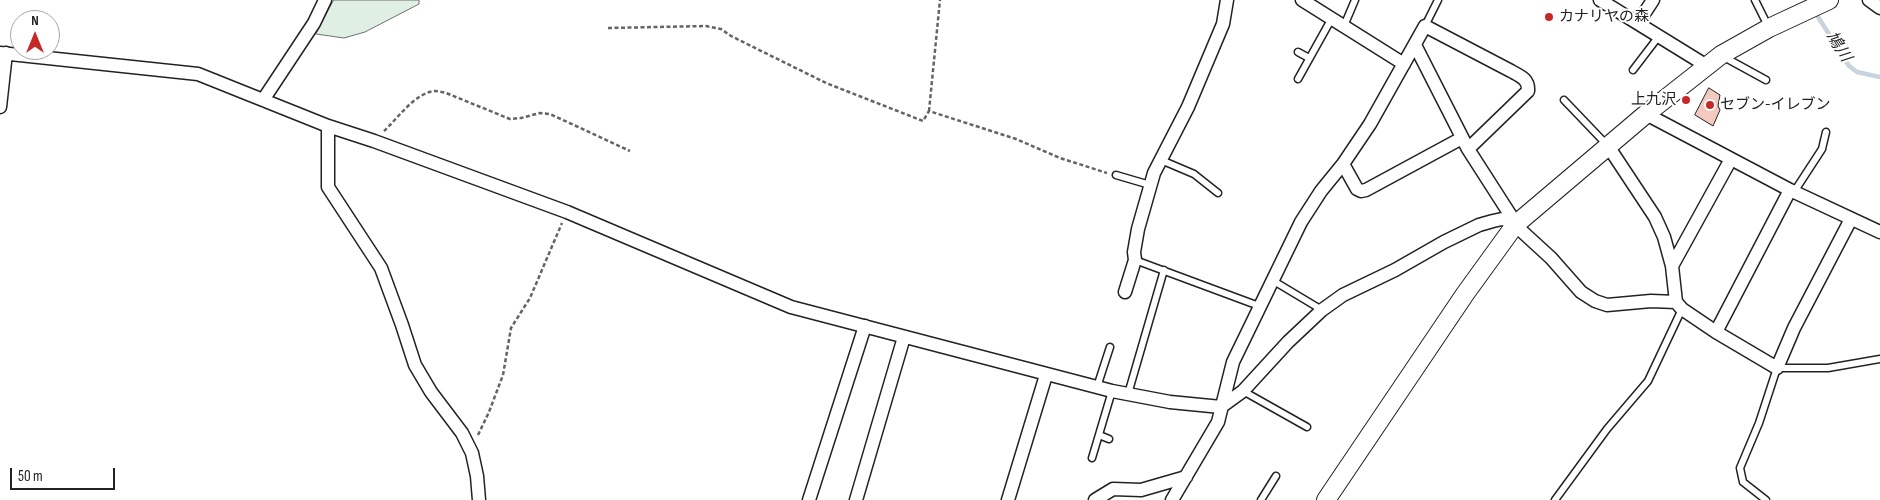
<!DOCTYPE html>
<meta charset="utf-8">
<style>
body{margin:0}
#map{position:relative;width:1880px;height:500px;overflow:hidden;background:#fff;font-family:"Sofia Sans Condensed",sans-serif}
canvas{display:block}
.north{position:absolute;left:10px;top:10px;width:50px;height:50px;box-sizing:border-box;background:#fff;border:1px solid #a7a7a7;border-radius:50%;rotate:0deg;font-size:14px;font-weight:700;line-height:20px;text-align:center;color:#222}
.north::after{content:'';display:block;margin:auto;width:18px;height:22px;background:#c62828;clip-path:polygon(50% 0,100% 100%,50% 72%,0 100%)}
.scale{position:absolute;left:10px;top:468px;width:105px;height:22px;box-sizing:border-box;border:2px solid #222;border-top:0;padding-left:6px;font-size:15px;line-height:18px;white-space:nowrap;color:#222;-webkit-text-stroke:4px #fff;paint-order:stroke}
</style>
<div id="map">
<canvas width="1880" height="500"></canvas>
<div class="north">N</div>
<div class="scale">50 m</div>
</div>
<script>
const context = document.querySelector('canvas').getContext('2d');
context.lineJoin = 'round';
function fillPath(path, color) { context.fillStyle = color; context.fill(path, 'evenodd'); }
function stroke(path, color, width, dash) { context.strokeStyle = color; context.lineWidth = width; context.lineCap = dash ? 'butt' : 'round'; context.setLineDash(dash || []); context.stroke(path); }
function label(font, color, halo, rows, align = 'center') {
  context.font = font + ' "Sofia Sans Condensed","Noto Sans JP",sans-serif'; context.lineWidth = 4; context.setLineDash([]); context.textBaseline = 'middle'; context.strokeStyle = halo; context.fillStyle = color; for (const [text, x, y, turn = 0] of rows) {
    context.save(); context.translate(x, y); context.rotate((+turn || 0) * Math.PI / 180); context.textAlign = isNaN(turn) ? turn : align; if (halo) context.strokeText(text, 0, 0); context.fillText(text, 0, 0); context.restore();
  }
}
const green = new Path2D(`
 M 334,0 L 419,0 L 419,4 L 365,32 L 344,38 L 316,34 Z`);
fillPath(green, '#e0efe3');
stroke(green, '#6f6f6f', 1);
stroke(new Path2D(`
 M 1815,12 L 1849,66 L 1857,72 L 1880,77`), '#c7d3dd', 4.5);
const building = new Path2D(`
 M 1709,88 L 1720,95 L 1718,106 L 1720,110 L 1713,126 L 1695,115 Z`);
fillPath(building, '#f3c9c0');
stroke(building, '#222', 1);
const lane = new Path2D(`
 M 1755,0 L 1768,26
 M 1344,26 L 1355,0
 M 1425,26 L 1438,0
 M 1298,52 L 1309,58
 M 1724,57 L 1766,80
 M 1633,70 L 1659,36
 M 1298,79 L 1332,18
 M 1564,100 L 1608,146
 M 1161,160 L 1194,174 L 1218,193
 M 1116,175 L 1150,185
 M 1794,192 L 1822,149 L 1826,132
 M 1135,260 L 1259,306
 M 1272,280 L 1322,310
 M 1097,387 L 1110,347
 M 1243,391 L 1307,427
 M 1128,394 L 1164,270
 M 1099,435 L 1109,439
 M 1092,458 L 1112,391
 M 1261,500 L 1276,476
 M 1555,500 L 1607,429 L 1648,381 L 1682,309
 M 1766,500 L 1743,482 L 1740,468 L 1759,423 L 1777,368 L 1828,368 L 1880,359`);
const street = new Path2D(`
 M 1302,0 L 1404,64
 M 1600,0 L 1707,66
 M 1869,0 L 1880,8
 M 1638,23 L 1653,0
 M 1415,45 L 1468,149 L 1511,216 L 1515,225
 M 0,53 L 198,74 L 328,126 L 374,141 L 567,212 L 791,307 L 1112,391 L 1170,402 L 1221,407 L 1243,391 L 1288,342 L 1322,310 L 1343,295 L 1395,270 L 1444,242 L 1479,225 L 1493,221 L 1502,219 L 1508,220 L 1515,225 L 1551,258 L 1581,292 L 1595,301 L 1607,305 L 1651,301 L 1676,302
 M 263,100 L 314,23 L 325,0
 M 0,107 L 6,53
 M 1646,114 L 1790,190 L 1880,232
 M 328,126 L 328,187 L 381,268 L 402,325 L 415,365 L 431,392 L 462,433 L 472,453 L 477,476 L 479,500
 M 1608,146 L 1655,217 L 1664,237 L 1672,266 L 1676,302 L 1682,309 L 1716,332 L 1777,368 L 1794,328 L 1851,219
 M 1343,164 L 1357,189 L 1361,191 L 1366,190 L 1462,138
 M 1672,266 L 1731,159
 M 1125,292 L 1135,260 L 1134,252 L 1138,229 L 1154,173 L 1188,107 L 1223,24 L 1227,0
 M 1716,332 L 1790,190
 M 809,500 L 865,326
 M 856,500 L 904,337
 M 1008,500 L 1046,375
 M 1095,500 L 1113,489 L 1141,490 L 1186,477
 M 1172,500 L 1218,422 L 1233,362 L 1301,222 L 1321,191 L 1343,164 L 1370,124 L 1425,26 L 1511,71 C 1520,76 1529,79 1528,91 L 1468,149`);
const secondary = new Path2D(`
 M 1326,500 L 1465,294 L 1515,225 L 1646,114 L 1721,55 L 1769,28 L 1829,0`);
stroke(lane, '#222', 9);
stroke(street, '#222', 15);
stroke(secondary, '#222', 20);
stroke(new Path2D(`
 M 608,28 L 706,26 L 721,29 L 731,36 L 826,83 L 923,121 L 929,111 L 1016,139 L 1060,158 L 1107,173
 M 929,111 L 940,0
 M 384,131 C 398,118 414,94 434,91 C 438,91 442,92 446,93 L 510,119 L 521,118 L 540,113 L 550,114 L 630,151
 M 478,435 L 489,412 L 503,375 L 511,328 L 530,298 L 562,223`), '#646464', 2.5, [4, 2.5]);
stroke(lane, '#fff', 6);
stroke(street, '#fff', 12);
stroke(secondary, '#fff', 18);
for (const [x, y, r, color] of [
 [1549,17,5,"#c62828"],
 [1686,100,5,"#c62828"],
 [1710,105,5,"#c62828"]
]) { const dot = new Path2D(); dot.arc(x, y, r, 0, 2 * Math.PI); context.fillStyle = color; context.fill(dot); stroke(dot, '#fff', 2); }
label('15px', '#222', '#fff', [
 ["カナリヤの森",1559,17],
 ["上九沢",1676,100,"right"],
 ["セブン-イレブン",1720,105]
], 'left');
label('italic 16px', '#222', '#fff', [
 ["鳩川",1838,47,57]
]);
</script>
